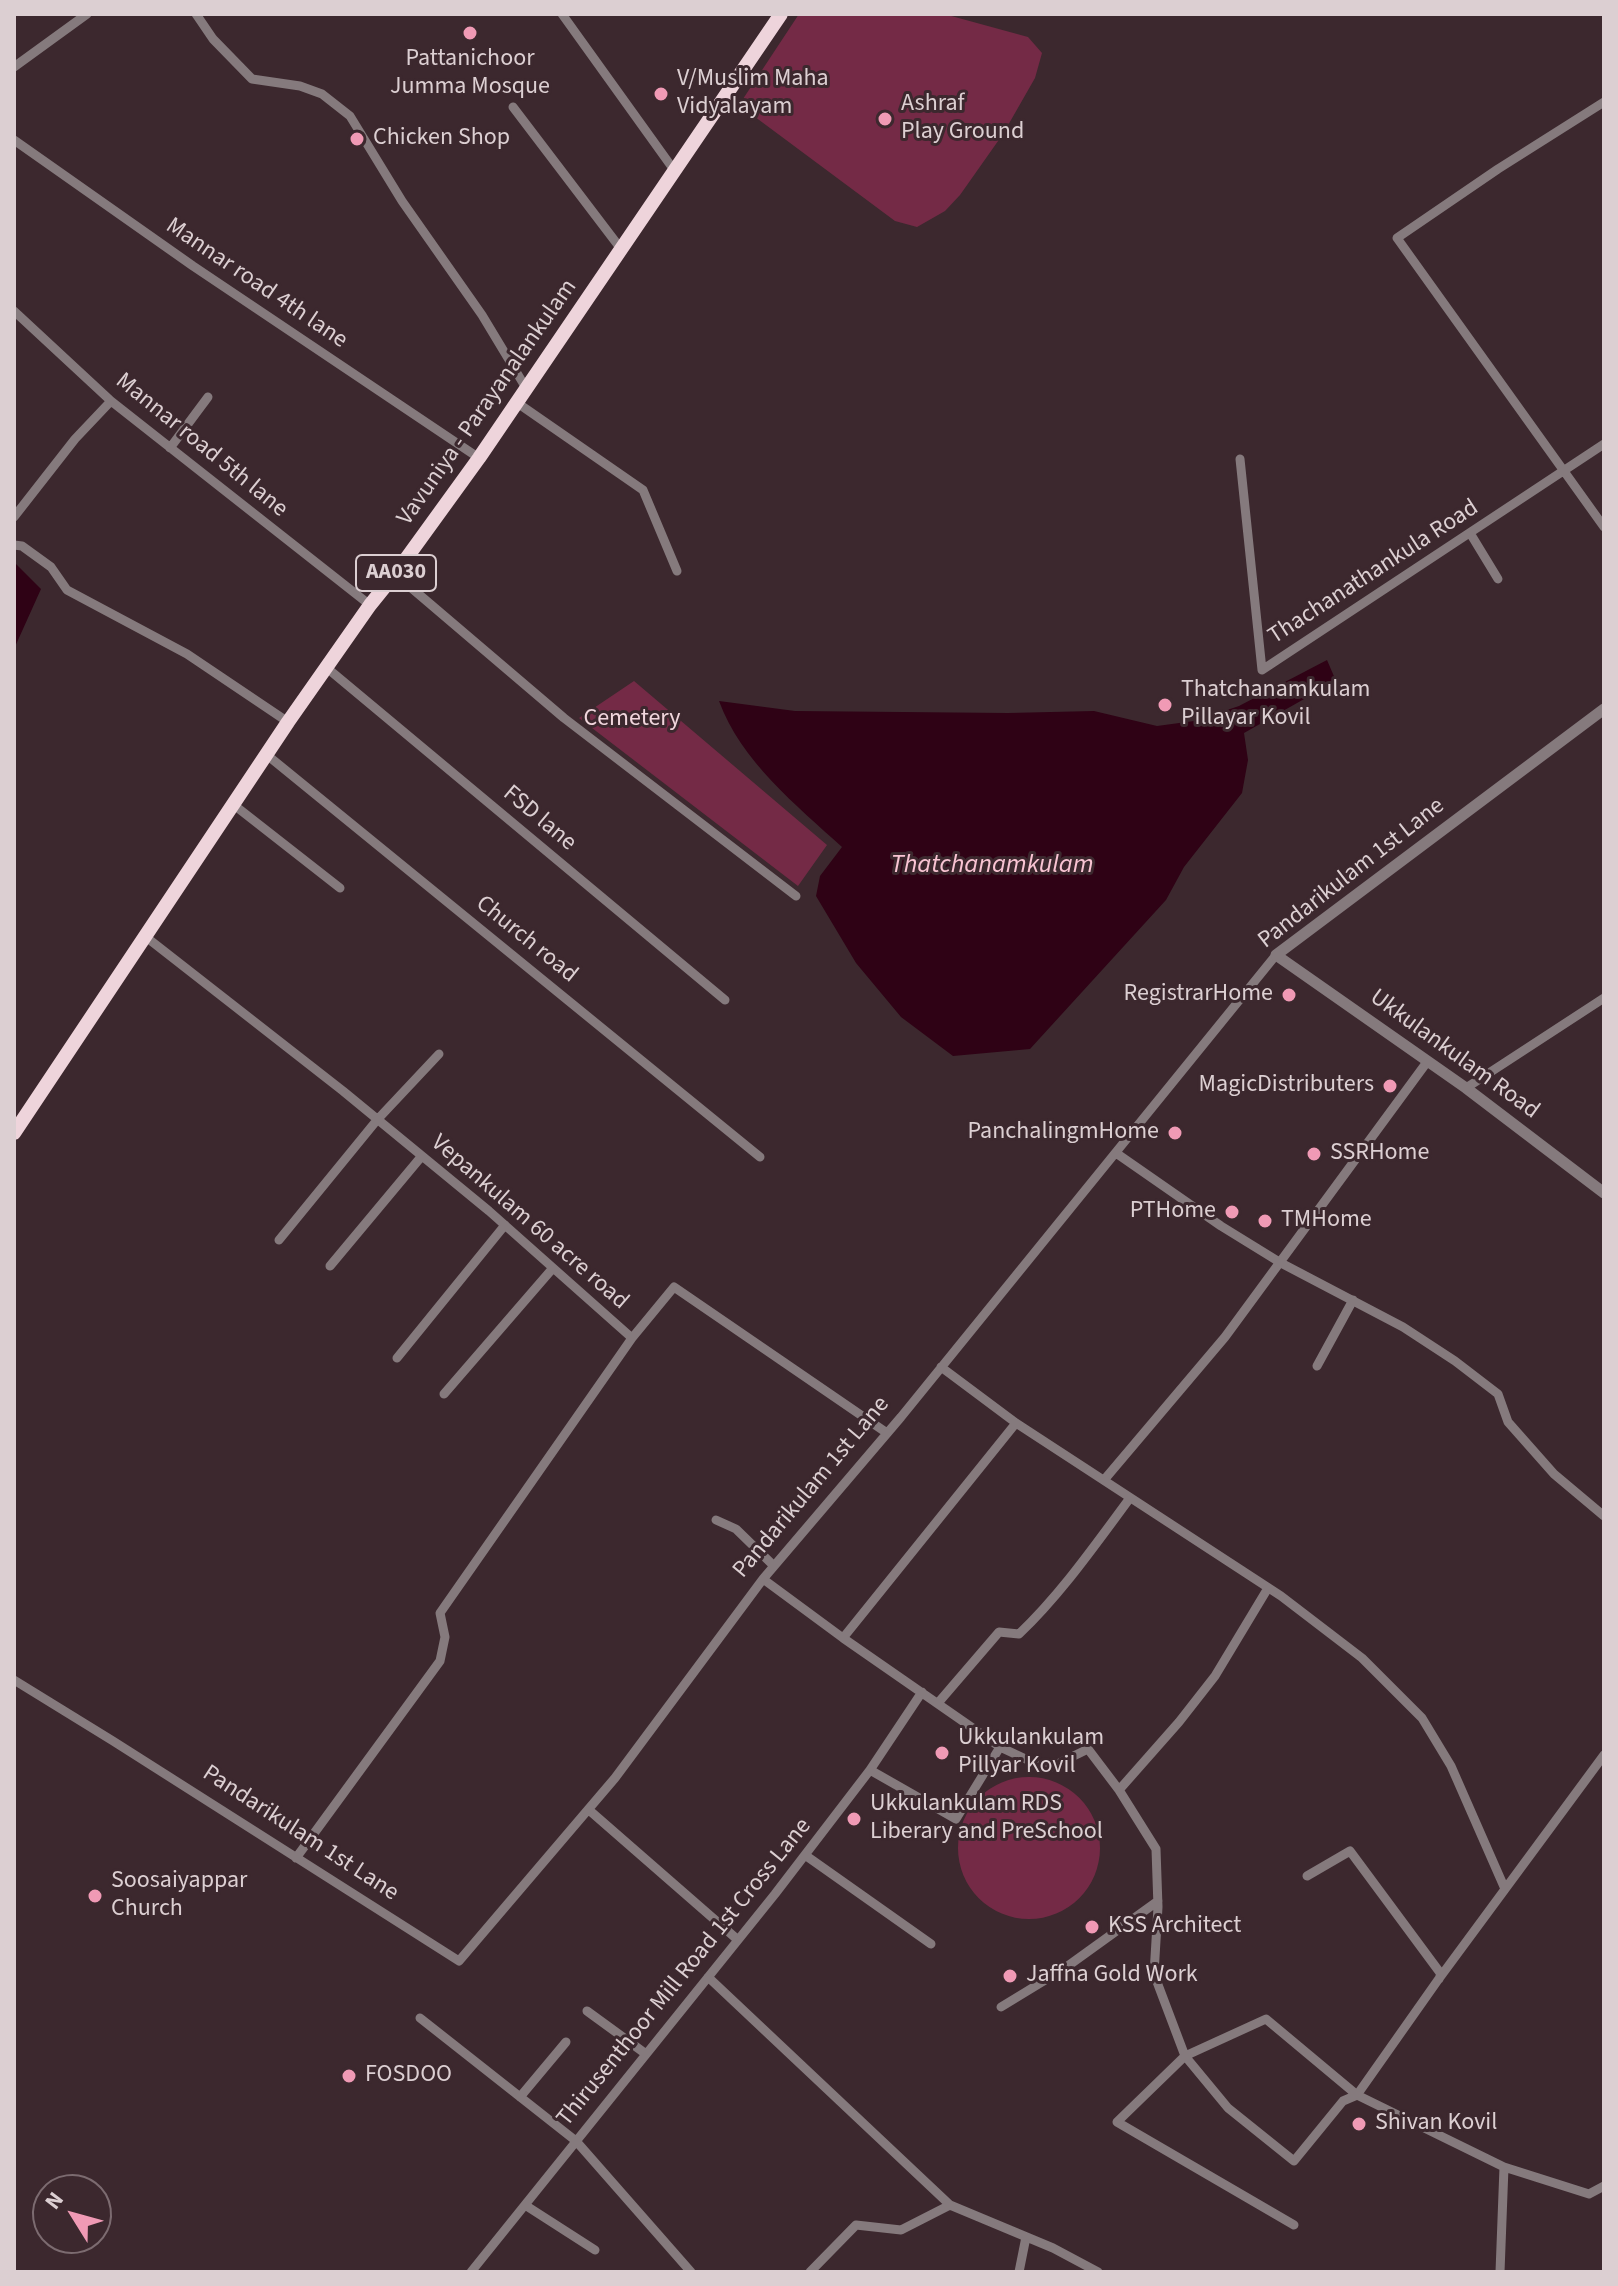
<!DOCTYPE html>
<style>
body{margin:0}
#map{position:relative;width:1618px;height:2286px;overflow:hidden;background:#3c282e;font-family:"Source Sans 3",sans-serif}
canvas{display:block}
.frame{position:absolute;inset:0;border:16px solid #dccfd2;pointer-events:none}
.north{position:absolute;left:32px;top:2174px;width:80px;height:80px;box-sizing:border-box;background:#3c282e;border:2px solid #7c6b70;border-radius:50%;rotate:307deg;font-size:22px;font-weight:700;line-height:32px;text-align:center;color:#dccfd2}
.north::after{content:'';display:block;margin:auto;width:28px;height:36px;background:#f09ab5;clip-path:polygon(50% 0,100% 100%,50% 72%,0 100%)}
</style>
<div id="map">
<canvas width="1618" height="2286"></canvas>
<div class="frame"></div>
<div class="north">N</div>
</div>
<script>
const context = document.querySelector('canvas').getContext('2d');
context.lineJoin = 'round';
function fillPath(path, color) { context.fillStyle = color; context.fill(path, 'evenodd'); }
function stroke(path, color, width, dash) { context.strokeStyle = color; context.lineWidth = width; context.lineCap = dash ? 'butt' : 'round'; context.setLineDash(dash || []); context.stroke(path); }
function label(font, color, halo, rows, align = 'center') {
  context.font = font + ' "Source Sans 3",sans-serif'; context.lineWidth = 6; context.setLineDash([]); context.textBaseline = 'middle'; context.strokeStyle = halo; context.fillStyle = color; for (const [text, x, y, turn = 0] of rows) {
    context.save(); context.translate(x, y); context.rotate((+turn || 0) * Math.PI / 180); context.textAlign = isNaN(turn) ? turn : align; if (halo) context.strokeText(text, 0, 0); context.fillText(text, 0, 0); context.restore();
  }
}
fillPath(new Path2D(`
 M 799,14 L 944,14 L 1028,37 L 1042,53 L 1035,78 L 1003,134 L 960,195 L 945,211 L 917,227 L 895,221 L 739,105 Z
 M 634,681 L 827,845 L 798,886 L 579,718 Z
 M958 1848a71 71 0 1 1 142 0a71 71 0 1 1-142 0Z`), '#742a46');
fillPath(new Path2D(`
 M 14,562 L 41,589 L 14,649 Z
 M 1327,660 L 1336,681 L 1244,733 L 1248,760 L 1242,793 L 1184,867 L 1166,900 L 1030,1049 L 953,1056 L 901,1017 L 856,963 L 816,896 L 820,876 L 842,847 C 796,805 741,761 719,701 L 795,711 L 1008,713 L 1094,711 L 1157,726 L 1194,721 L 1239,706 Z`), '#2f0215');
stroke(new Path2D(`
 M 196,14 L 213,39 L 252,79 L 300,86 L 322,94 L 350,116 L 402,201 L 482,315 L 526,388
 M 562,14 L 674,170
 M 14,67 L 87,14
 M 1604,102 L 1498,169 L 1397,238 L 1604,527
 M 513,107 L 621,249
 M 14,140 L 193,266 L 479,458
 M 14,311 L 111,401 L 370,605
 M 516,402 L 643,490 L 677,571
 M 170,448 L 208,397
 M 1240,459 L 1262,670 L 1604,444
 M 14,517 L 75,439 L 111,401
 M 1470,533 L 1498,579
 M 14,545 L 22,546 L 51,567 L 67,590 L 187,654 L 288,722
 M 395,574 L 564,718 L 796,896
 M 327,668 L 725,1000
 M 267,755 L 760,1157
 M 234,805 L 340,888
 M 146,937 L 343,1091 L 489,1211 L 632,1338 L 674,1287 L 887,1433
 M 1466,1088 L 1604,998
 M 1116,1153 L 1221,1226 L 1281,1263 L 1403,1327 L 1455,1361 L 1498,1394 L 1508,1422 L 1554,1474 L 1604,1516
 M 279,1240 L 377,1120 L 439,1054
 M 330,1266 L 421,1157
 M 397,1358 L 505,1225
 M 1317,1366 L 1353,1300
 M 941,1367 L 1016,1423 L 1281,1596 L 1362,1658 L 1422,1718 L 1451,1766 L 1505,1889
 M 444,1394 L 553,1268
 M 1104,1480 L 1225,1337 L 1427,1062
 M 716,1520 L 736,1529 L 774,1566
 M 763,1579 L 843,1638 L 1000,1747 L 1047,1769 L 1088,1749 L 1119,1790 L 1156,1849 L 1158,1907 L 1154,1974 L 1185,2056 L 1266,2019 L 1357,2095 L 1438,1980 L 1604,1755
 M 843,1638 L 1016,1423
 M 14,1680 L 113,1741 L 459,1961 L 615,1778 L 763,1579 L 901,1417 L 1276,955
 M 938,1703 L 999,1632 L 1019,1634 C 1061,1594 1095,1545 1130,1498
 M 870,1770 L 956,1819 L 1000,1747
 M 1119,1790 L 1179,1722 L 1215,1676 L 1268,1588
 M 589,1810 L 738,1940
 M 805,1855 L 931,1944
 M 296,1858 L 440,1661 L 445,1637 L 440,1613 L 632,1338
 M 1307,1876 L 1350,1851 L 1441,1974 L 1439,1979
 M 708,1977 L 950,2205 L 901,2230 L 856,2225 L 810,2272
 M 1001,2007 L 1065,1968 L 1158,1901
 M 587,2011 L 646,2054
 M 420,2018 L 576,2141 L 691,2272
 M 520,2097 L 566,2042
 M 1504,2167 L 1589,2194 L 1604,2186
 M 525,2205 L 595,2250
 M 950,2205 L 1053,2248 L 1098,2272
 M 1294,2225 L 1117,2122 L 1185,2056 L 1228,2108 L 1294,2161 L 1343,2101 L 1357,2095 L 1504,2167 L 1500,2272
 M 471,2272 L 775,1894 L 870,1770 L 922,1692
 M 1019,2272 L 1026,2237`), '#857a7d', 9);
stroke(new Path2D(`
 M 1604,709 L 1276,955 L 1466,1088 L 1604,1193`), '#857a7d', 11);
stroke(new Path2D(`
 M 14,1133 L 288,722 L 370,605 L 395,574 L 479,458 L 781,14`), '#eed4db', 14);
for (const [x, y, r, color] of [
 [470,33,8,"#f09ab5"],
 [661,94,8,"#f09ab5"],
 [885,119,8,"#f09ab5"],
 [357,139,8,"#f09ab5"],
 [1165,705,8,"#f09ab5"],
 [1289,995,8,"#f09ab5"],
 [1390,1086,8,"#f09ab5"],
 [1175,1133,8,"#f09ab5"],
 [1314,1154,8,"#f09ab5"],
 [1232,1212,8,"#f09ab5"],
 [1265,1221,8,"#f09ab5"],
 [942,1753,8,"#f09ab5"],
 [854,1819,8,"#f09ab5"],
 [95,1896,8,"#f09ab5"],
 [1092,1927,8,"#f09ab5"],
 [1010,1976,8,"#f09ab5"],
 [349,2076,8,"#f09ab5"],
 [1359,2124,8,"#f09ab5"]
]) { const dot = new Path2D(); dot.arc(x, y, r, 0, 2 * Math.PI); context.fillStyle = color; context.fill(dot); stroke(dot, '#3c282e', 3); }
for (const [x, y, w] of [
 [396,573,80]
]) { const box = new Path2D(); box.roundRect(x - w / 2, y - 18, w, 36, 6); context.fillStyle = '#3c282e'; context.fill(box); stroke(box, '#dccfd2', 2); }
label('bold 22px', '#dccfd2', null, [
 ["AA030",396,573]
]);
label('24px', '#dccfd2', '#3c282e', [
 ["Pattanichoor",470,60,"center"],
 ["Jumma Mosque",470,88,"center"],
 ["V/Muslim Maha",677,80],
 ["Vidyalayam",677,108],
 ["Ashraf",901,105],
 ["Play Ground",901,133],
 ["Chicken Shop",373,139],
 ["Thatchanamkulam",1181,691],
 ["Pillayar Kovil",1181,719],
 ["RegistrarHome",1273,995,"right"],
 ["MagicDistributers",1374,1086,"right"],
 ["PanchalingmHome",1159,1133,"right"],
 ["SSRHome",1330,1154],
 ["PTHome",1216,1212,"right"],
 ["TMHome",1281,1221],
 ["Ukkulankulam",958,1739],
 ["Pillyar Kovil",958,1767],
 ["Ukkulankulam RDS",870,1805],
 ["Liberary and PreSchool",870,1833],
 ["Soosaiyappar",111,1882],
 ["Church",111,1910],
 ["KSS Architect",1108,1927],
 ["Jaffna Gold Work",1026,1976],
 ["FOSDOO",365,2076],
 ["Shivan Kovil",1375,2124]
], 'left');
label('24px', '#dccfd2', '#3c282e', [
 ["Mannar road 4th lane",256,284,34],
 ["Vavuniya - Parayanalankulam",488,403,-55],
 ["Mannar road 5th lane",201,446,39],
 ["Thachanathankula Road",1374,573,-33],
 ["FSD lane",539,819,40],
 ["Pandarikulam 1st Lane",1352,874,-38],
 ["Church road",526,940,39],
 ["Ukkulankulam Road",1454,1055,36],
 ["Vepankulam 60 acre road",529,1223,41],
 ["Pandarikulam 1st Lane",812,1488,-50],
 ["Pandarikulam 1st Lane",300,1834,33],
 ["Thirusenthoor Mill Road 1st Cross Lane",685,1973,-51]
]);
label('24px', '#f1d6dd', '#3c282e', [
 ["Cemetery",632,720]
]);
label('italic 26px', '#f9c4d3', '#3c282e', [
 ["Thatchanamkulam",992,866]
]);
</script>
